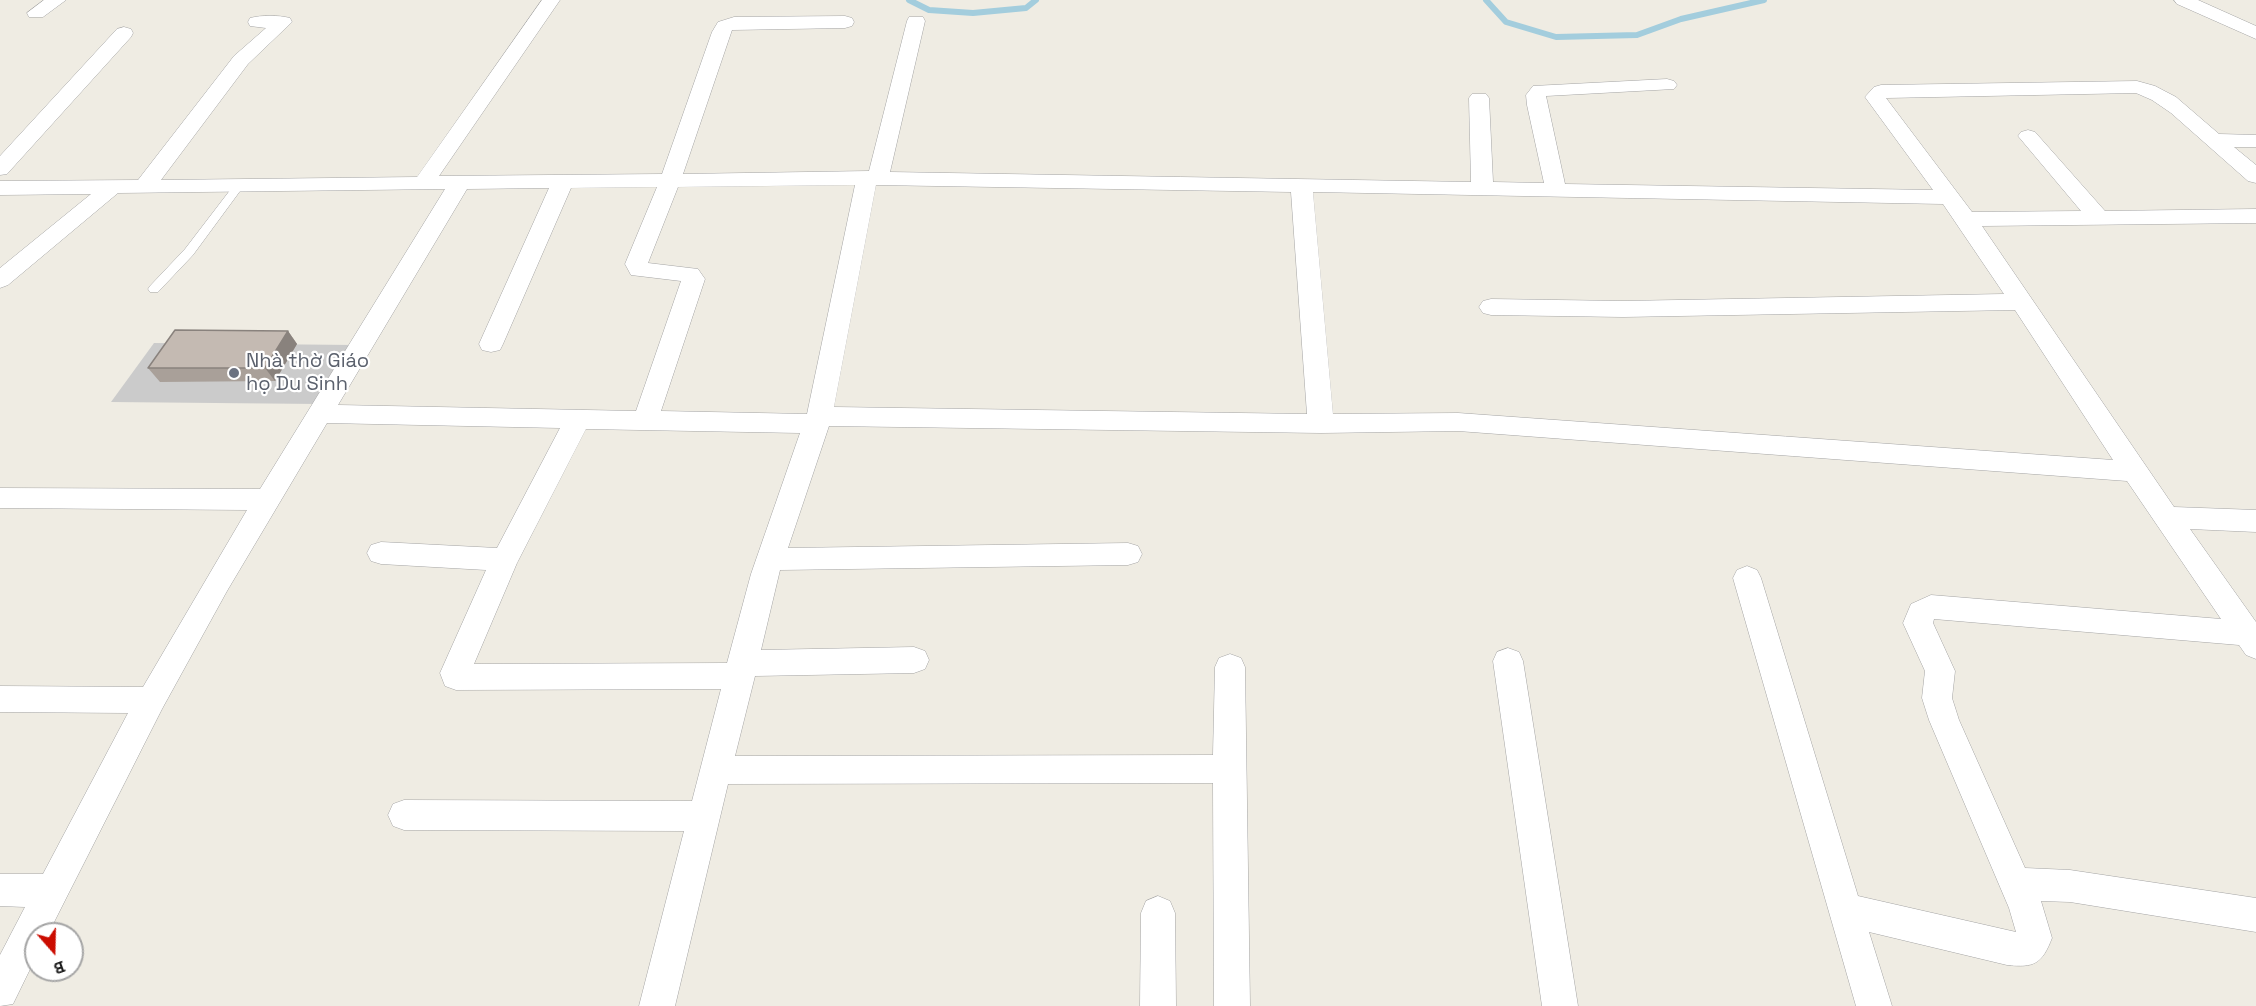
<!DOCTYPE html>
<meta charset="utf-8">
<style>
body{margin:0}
#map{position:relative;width:2256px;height:1006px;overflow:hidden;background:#efece3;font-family:"Space Grotesk",sans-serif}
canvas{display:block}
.north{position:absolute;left:24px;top:922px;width:60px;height:60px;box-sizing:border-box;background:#fff;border:2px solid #a5a5a5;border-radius:50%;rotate:160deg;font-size:16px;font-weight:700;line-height:24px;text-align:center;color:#1d1d1d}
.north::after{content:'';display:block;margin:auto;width:21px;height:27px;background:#cb0c00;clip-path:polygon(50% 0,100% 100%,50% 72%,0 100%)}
</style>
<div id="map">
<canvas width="2256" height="1006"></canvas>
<div class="north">B</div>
</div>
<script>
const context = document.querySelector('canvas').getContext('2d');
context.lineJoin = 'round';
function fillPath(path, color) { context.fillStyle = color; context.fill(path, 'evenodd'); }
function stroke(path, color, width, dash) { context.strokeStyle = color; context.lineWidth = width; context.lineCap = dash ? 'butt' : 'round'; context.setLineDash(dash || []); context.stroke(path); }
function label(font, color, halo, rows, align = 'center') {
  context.font = font + ' "Space Grotesk",sans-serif'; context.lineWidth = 4.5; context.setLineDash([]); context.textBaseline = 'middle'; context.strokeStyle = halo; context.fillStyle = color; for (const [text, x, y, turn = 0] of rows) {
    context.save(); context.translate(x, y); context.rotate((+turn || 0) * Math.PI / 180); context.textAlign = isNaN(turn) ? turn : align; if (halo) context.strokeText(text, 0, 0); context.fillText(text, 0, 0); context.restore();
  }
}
fillPath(new Path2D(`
 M 154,343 L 354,345 L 319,404 L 111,402 Z`), '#cbcbcb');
stroke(new Path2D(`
 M 909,0 L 929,10 L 973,13 L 1026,8 L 1036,0
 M 1486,0 L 1506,22 L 1556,37 L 1637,35 L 1681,19 L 1764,0`), '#a3cddd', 6);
const service = new Path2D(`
 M 238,184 L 243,187 L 193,255 L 158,292 L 150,292 L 148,289 L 150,286 L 185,249 L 234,185 Z`);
const minor = new Path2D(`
 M 44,0 L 66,0 L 43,17 L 29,17 L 27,13 Z
 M 542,0 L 560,0 L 439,176 L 662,174 L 712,32 L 718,22 L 734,17 L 845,16 L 852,18 L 854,22 L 852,26 L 845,28 L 732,30 L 683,174 L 869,171 L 907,21 L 909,17 L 923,17 L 925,21 L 890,172 L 1471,182 L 1469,98 L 1472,94 L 1486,94 L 1489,98 L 1493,182 L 1544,183 L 1527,105 L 1526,95 L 1533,86 L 1667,79 L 1674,81 L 1677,85 L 1674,89 L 1546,96 L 1565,184 L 1933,190 L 1865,97 L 1874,87 L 1881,85 L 2137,81 L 2155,86 L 2176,97 L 2219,134 L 2256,135 L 2256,147 L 2234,147 L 2256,165 L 2256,183 L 2248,181 L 2171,113 L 2152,100 L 2136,93 L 1886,98 L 1972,212 L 2081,211 L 2018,136 L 2021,132 L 2028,130 L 2035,132 L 2105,211 L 2256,209 L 2256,223 L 1982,226 L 2174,507 L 2256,510 L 2256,532 L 2190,529 L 2256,622 L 2256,659 L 2246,655 L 2239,645 L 1934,619 L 1933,623 L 1955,671 L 1952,698 L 1959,720 L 2025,868 L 2070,870 L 2256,898 L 2256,932 L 2070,902 L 2041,901 L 2052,938 C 2042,964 2034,968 2007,965 L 1869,932 L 1892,1006 L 1856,1006 L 1733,578 L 1737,570 L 1747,566 L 1757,570 L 1761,578 L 1858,896 L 2016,932 L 2009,908 L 1929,720 L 1922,698 L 1925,671 L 1903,623 L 1911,604 L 1931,595 L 2221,619 L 2127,481 L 1458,431 L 1321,433 L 829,426 L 788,548 L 1128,543 L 1138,546 L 1142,554 L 1138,562 L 1128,565 L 780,570 L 761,650 L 914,647 L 925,651 L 929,660 L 925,669 L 914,673 L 755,676 L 735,756 L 1213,755 L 1215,667 L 1219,658 L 1230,654 L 1241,658 L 1245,667 L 1250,1006 L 1214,1006 L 1213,783 L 728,784 L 675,1006 L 639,1006 L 684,831 L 404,830 L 393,826 L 388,815 L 393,804 L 404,800 L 692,801 L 721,689 L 456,690 L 445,686 L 440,673 L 486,570 L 381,564 L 371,561 L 367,553 L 371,545 L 381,542 L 497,548 L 560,428 L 327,423 L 227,591 L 162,709 L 48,934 L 36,934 L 36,957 L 13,1004 L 0,1006 L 0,955 L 25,907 L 0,906 L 0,874 L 43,874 L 128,713 L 0,712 L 0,686 L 143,687 L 247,510 L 0,508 L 0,488 L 260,489 L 445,189 L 118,193 L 8,285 L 0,288 L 0,268 L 91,194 L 0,195 L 0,181 L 138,180 L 234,56 L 266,28 L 250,26 L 248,22 L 250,18 C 262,15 278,15 290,18 L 292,22 L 248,64 L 161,180 L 417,177 ZM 855,185 L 807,414 L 661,411 L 705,279 L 698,269 L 648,263 L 678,187 ZM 876,185 L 1291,192 L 1307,414 L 834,407 ZM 657,187 L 625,264 L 631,275 L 681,281 L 636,411 L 338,405 L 467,189 L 549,188 L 479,344 L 482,350 L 491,352 L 500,350 L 503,344 L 571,188 ZM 1313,192 L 1943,204 L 2004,294 L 1623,301 L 1491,299 L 1483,301 L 1479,307 L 1483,313 L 1491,315 L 1623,317 L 2015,310 L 2113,460 L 1458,413 L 1333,414 ZM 586,429 L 800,433 L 751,574 L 727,663 L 474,664 L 517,563 Z
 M 2174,0 L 2198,0 L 2256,26 L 2256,39 L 2177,4 Z
 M 124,27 L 131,29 L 133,33 L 131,37 L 7,174 L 0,175 L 0,156 L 117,29 Z
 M 1508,648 L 1519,652 L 1523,661 L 1578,1006 L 1542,1006 L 1493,661 L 1497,652 Z
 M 1158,896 L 1170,901 L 1175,913 L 1176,1006 L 1140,1006 L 1141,913 L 1146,901 Z`);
stroke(service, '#a4a4a4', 1);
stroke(minor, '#a4a4a4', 1);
fillPath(service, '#fff');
fillPath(minor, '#fff');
fillPath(new Path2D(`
 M 288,331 L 297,344 L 275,381 L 160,382 L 148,368 Z`), '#a9a099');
fillPath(new Path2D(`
 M 288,331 L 297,344 L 275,381 L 265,368 Z`), '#89827d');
const building = new Path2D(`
 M 175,330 L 288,331 L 265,368 L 148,368 Z`);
fillPath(building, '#c4bab2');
stroke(building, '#89827d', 1.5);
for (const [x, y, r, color] of [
 [234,373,6,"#6b7280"]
]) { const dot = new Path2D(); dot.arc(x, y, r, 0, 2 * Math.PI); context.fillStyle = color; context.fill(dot); stroke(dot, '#fff', 2); }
label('20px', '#5b616d', '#fff', [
 ["Nhà thờ Giáo",246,362],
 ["họ Du Sinh",246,385]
], 'left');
</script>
